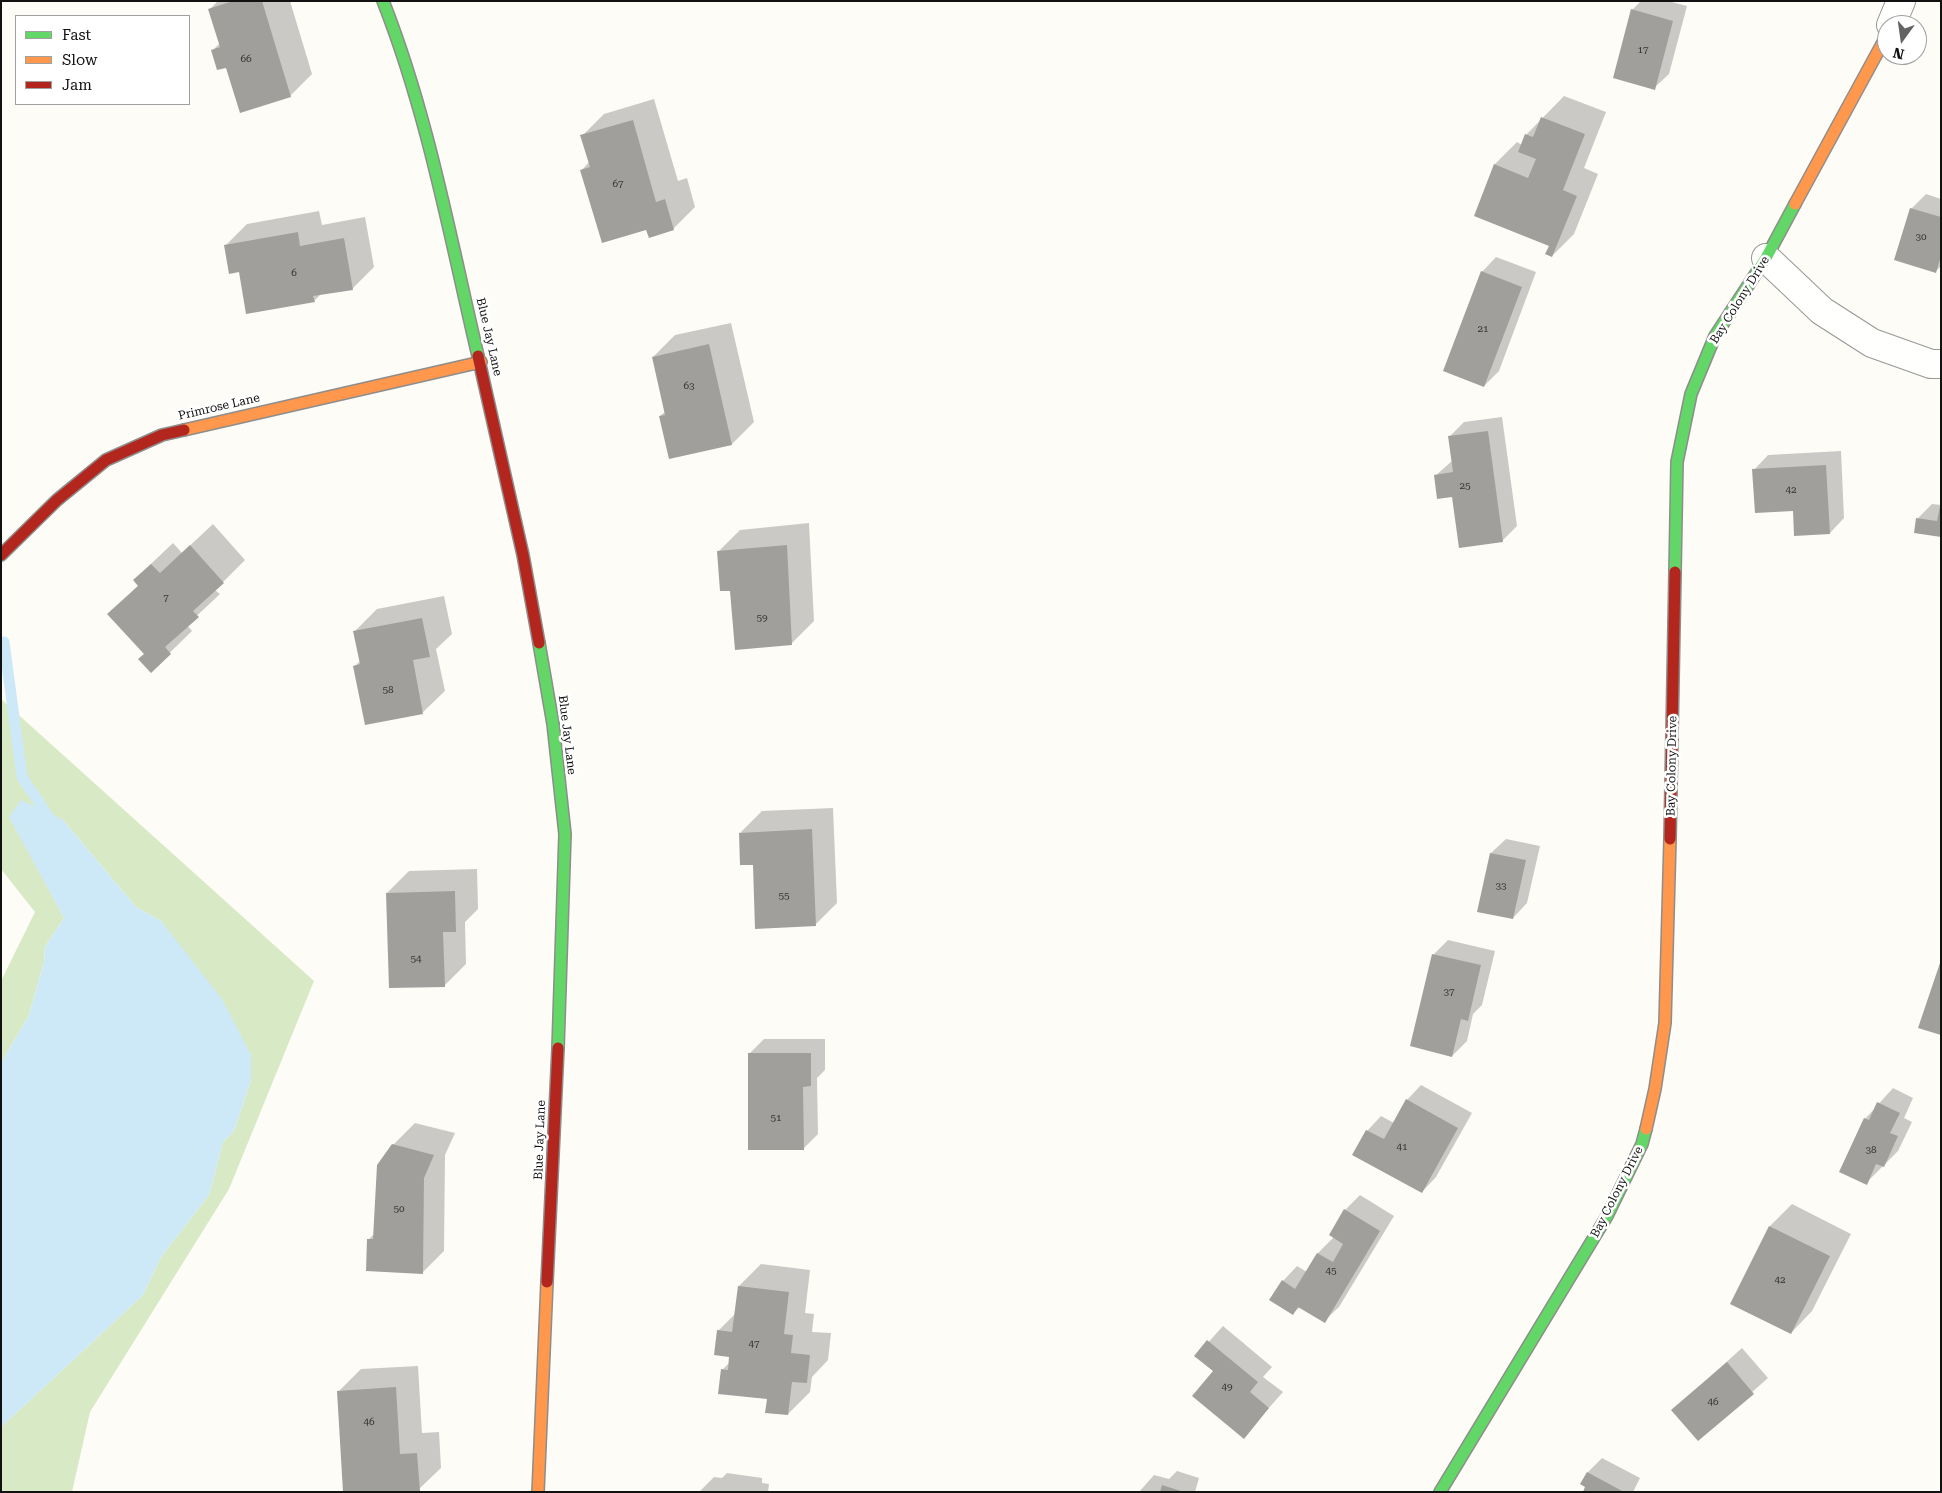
<!DOCTYPE html>
<style>
body{margin:0}
#map{position:relative;width:1942px;height:1493px;overflow:hidden;background:#fdfcf7;font-family:"Roboto Serif",serif}
canvas{display:block}
.frame{position:absolute;inset:0;border:2px solid #111;pointer-events:none}
.legend{position:absolute;left:15px;top:15px;width:175px;height:90px;box-sizing:border-box;background:#fff;border:1px solid #a0a0a0;margin:0;padding:6px 9px;list-style:none;font-size:15px;color:#111}
.legend li{display:flex;align-items:center;gap:10px;height:25px}
.legend b{width:25px;border:1px solid #a0a0a0}
.north{position:absolute;left:1877px;top:15px;width:50px;height:50px;box-sizing:border-box;background:#fff;border:1px solid #a0a0a0;border-radius:50%;rotate:194deg;font-size:14px;font-weight:700;line-height:20px;text-align:center;color:#111}
.north::after{content:'';display:block;margin:auto;width:18px;height:22px;background:#646362;clip-path:polygon(50% 0,100% 100%,50% 72%,0 100%)}
</style>
<div id="map">
<canvas width="1942" height="1493"></canvas>
<div class="frame"></div>
<ul class="legend">
<li><b style="height:6px;background:#63d668"></b>Fast</li>
<li><b style="height:6px;background:#ff974d"></b>Slow</li>
<li><b style="height:6px;background:#b3261e"></b>Jam</li>
</ul>
<div class="north">N</div>
</div>
<script>
const context = document.querySelector('canvas').getContext('2d');
context.lineJoin = 'round';
function fillPath(path, color) { context.fillStyle = color; context.fill(path, 'evenodd'); }
function stroke(path, color, width, dash) { context.strokeStyle = color; context.lineWidth = width; context.lineCap = dash ? 'butt' : 'round'; context.setLineDash(dash || []); context.stroke(path); }
function label(font, color, halo, rows, align = 'center') {
  context.font = font + ' "Roboto Serif",serif'; context.lineWidth = 5; context.setLineDash([]); context.textBaseline = 'middle'; context.strokeStyle = halo; context.fillStyle = color; for (const [text, x, y, turn = 0] of rows) {
    context.save(); context.translate(x, y); context.rotate((+turn || 0) * Math.PI / 180); context.textAlign = isNaN(turn) ? turn : align; if (halo) context.strokeText(text, 0, 0); context.fillText(text, 0, 0); context.restore();
  }
}
fillPath(new Path2D(`
 M 1,699 L 314,981 L 229,1189 L 90,1412 L 72,1492 L 1,1492 L 1,1427 L 143,1295 L 161,1257 L 209,1195 L 223,1142 L 234,1131 L 251,1080 L 251,1055 L 161,921 L 136,907 L 63,820 L 10,817 L 64,918 L 45,947 L 44,962 L 29,1015 L 1,1063 L 1,981 L 35,912 L 1,869 Z`), '#d8eac5');
fillPath(new Path2D(`
 M 21,800 L 63,820 L 136,907 L 161,921 L 222,999 L 251,1055 L 251,1080 L 234,1131 L 223,1142 L 209,1195 L 161,1257 L 143,1295 L 1,1427 L 1,1063 L 29,1015 L 44,962 L 45,947 L 64,918 L 9,817 Z`), '#cde8f7');
fillPath(new Path2D(`
 M 218,1 L 290,1 L 312,74 L 290,96 L 227,66 L 212,51 L 220,43 L 210,9 Z
 M 1641,1 L 1668,1 L 1687,6 L 1669,74 L 1654,88 L 1632,10 Z
 M 1564,96 L 1606,112 L 1584,168 L 1598,174 L 1574,234 L 1552,256 L 1550,245 L 1475,215 L 1495,164 L 1517,142 L 1522,145 L 1526,135 Z
 M 654,99 L 678,181 L 687,178 L 695,207 L 673,229 L 647,229 L 582,170 L 589,162 L 582,136 L 604,114 Z
 M 1926,194 L 1941,199 L 1941,266 L 1936,271 L 1911,209 Z
 M 319,211 L 322,225 L 365,217 L 374,267 L 352,289 L 321,294 L 314,301 L 240,271 L 225,246 L 247,224 Z
 M 1496,257 L 1536,272 L 1499,371 L 1484,386 L 1482,272 Z
 M 731,323 L 754,422 L 732,444 L 669,458 L 660,416 L 666,411 L 653,357 L 675,335 Z
 M 1502,417 L 1517,526 L 1502,541 L 1435,476 L 1452,461 L 1449,437 L 1464,422 Z
 M 1841,451 L 1844,518 L 1830,533 L 1794,509 L 1754,470 L 1768,455 Z
 M 1932,504 L 1941,505 L 1941,536 L 1918,518 Z
 M 809,523 L 814,621 L 792,643 L 731,589 L 718,552 L 740,530 Z
 M 213,524 L 245,560 L 215,590 L 220,594 L 187,625 L 192,631 L 151,671 L 145,654 L 109,614 L 139,585 L 134,580 L 173,543 L 182,553 Z
 M 444,596 L 452,634 L 436,649 L 445,691 L 423,712 L 366,723 L 355,666 L 360,661 L 355,631 L 377,609 Z
 M 833,808 L 837,903 L 816,924 L 754,863 L 740,833 L 762,811 Z
 M 1506,839 L 1540,846 L 1527,903 L 1513,918 L 1491,853 Z
 M 477,869 L 478,909 L 465,922 L 466,964 L 444,986 L 387,893 L 409,871 Z
 M 1448,940 L 1495,951 L 1482,1005 L 1473,1014 L 1467,1041 L 1452,1056 L 1412,1045 L 1434,954 Z
 M 764,1039 L 825,1039 L 825,1070 L 817,1078 L 818,1134 L 803,1149 L 749,1054 Z
 M 1421,1085 L 1472,1113 L 1436,1177 L 1422,1192 L 1367,1131 L 1381,1116 L 1394,1123 L 1407,1100 Z
 M 1893,1088 L 1913,1098 L 1904,1118 L 1912,1122 L 1898,1151 L 1866,1183 L 1865,1119 Z
 M 415,1123 L 455,1133 L 445,1155 L 444,1251 L 422,1273 L 368,1240 L 375,1233 L 393,1145 Z
 M 1360,1195 L 1394,1216 L 1339,1307 L 1324,1321 L 1300,1307 L 1293,1313 L 1283,1281 L 1297,1266 L 1307,1272 L 1318,1253 L 1334,1237 L 1345,1210 Z
 M 1792,1204 L 1851,1234 L 1812,1311 L 1791,1333 L 1732,1304 L 1770,1226 Z
 M 761,1264 L 810,1270 L 805,1313 L 814,1314 L 812,1332 L 831,1333 L 828,1360 L 812,1377 L 810,1392 L 788,1414 L 768,1398 L 723,1369 L 730,1362 L 731,1356 L 718,1331 L 736,1313 L 739,1286 Z
 M 1223,1326 L 1272,1367 L 1263,1377 L 1283,1392 L 1243,1437 L 1215,1371 L 1196,1356 Z
 M 1742,1348 L 1768,1378 L 1698,1440 L 1673,1410 Z
 M 418,1366 L 422,1433 L 439,1432 L 441,1468 L 419,1489 L 344,1492 L 339,1391 L 361,1369 Z
 M 1602,1458 L 1640,1478 L 1633,1492 L 1584,1492 L 1588,1472 Z
 M 1177,1471 L 1199,1478 L 1195,1492 L 1139,1492 L 1154,1475 L 1169,1479 Z
 M 727,1473 L 762,1478 L 762,1483 L 769,1484 L 768,1492 L 699,1492 L 714,1477 L 722,1478 Z`), '#0003');
stroke(new Path2D(`
 M 4,642 L 22,777 L 54,825`), '#cde8f7', 11);
fillPath(new Path2D(`
 M 233,1 L 262,1 L 291,97 L 240,113 L 226,68 L 217,70 L 211,50 L 220,47 L 208,9 Z
 M 1631,9 L 1673,21 L 1655,90 L 1613,78 Z
 M 1541,117 L 1585,134 L 1563,190 L 1577,196 L 1552,257 L 1545,254 L 1549,246 L 1474,216 L 1494,164 L 1528,178 L 1536,159 L 1518,152 L 1525,134 L 1533,137 Z
 M 633,120 L 656,202 L 665,199 L 674,230 L 649,238 L 646,230 L 602,243 L 580,170 L 590,167 L 580,135 Z
 M 1910,208 L 1941,217 L 1941,256 L 1936,273 L 1894,260 Z
 M 298,232 L 300,246 L 344,238 L 353,290 L 313,296 L 315,302 L 246,314 L 239,272 L 229,274 L 224,245 Z
 M 1481,271 L 1522,287 L 1484,387 L 1443,371 Z
 M 709,344 L 732,445 L 669,459 L 659,416 L 665,415 L 652,357 Z
 M 1488,431 L 1503,542 L 1459,548 L 1452,497 L 1437,499 L 1434,475 L 1453,472 L 1448,436 Z
 M 1826,465 L 1830,534 L 1794,536 L 1793,511 L 1755,513 L 1752,469 Z
 M 1940,506 L 1941,537 L 1914,533 L 1916,518 L 1937,521 Z
 M 190,545 L 224,583 L 193,611 L 199,617 L 165,647 L 171,654 L 151,673 L 138,659 L 144,654 L 107,614 L 138,586 L 133,580 L 151,564 L 160,573 Z
 M 787,545 L 792,645 L 735,650 L 730,591 L 720,591 L 717,551 Z
 M 422,618 L 430,657 L 413,660 L 423,714 L 365,725 L 353,666 L 360,664 L 353,631 Z
 M 812,829 L 816,926 L 755,929 L 753,865 L 740,865 L 739,833 Z
 M 1490,853 L 1526,860 L 1513,919 L 1477,912 Z
 M 455,891 L 456,932 L 443,932 L 445,987 L 389,988 L 386,893 Z
 M 1432,954 L 1481,965 L 1468,1021 L 1461,1019 L 1452,1057 L 1410,1046 Z
 M 1940,963 L 1941,963 L 1941,1035 L 1918,1028 Z
 M 748,1053 L 811,1053 L 811,1086 L 803,1087 L 804,1150 L 748,1150 Z
 M 1406,1099 L 1458,1128 L 1422,1193 L 1352,1155 L 1366,1130 L 1384,1139 Z
 M 1877,1102 L 1900,1113 L 1890,1133 L 1898,1136 L 1884,1167 L 1876,1164 L 1867,1185 L 1839,1172 L 1864,1118 L 1869,1120 Z
 M 392,1144 L 434,1155 L 424,1178 L 423,1274 L 366,1271 L 367,1239 L 373,1239 L 377,1165 Z
 M 1344,1209 L 1380,1231 L 1325,1323 L 1298,1307 L 1293,1315 L 1269,1300 L 1282,1280 L 1295,1289 L 1317,1253 L 1333,1262 L 1343,1244 L 1329,1235 Z
 M 1769,1226 L 1830,1256 L 1791,1334 L 1730,1304 Z
 M 738,1286 L 789,1292 L 784,1334 L 793,1335 L 791,1353 L 810,1355 L 807,1383 L 792,1382 L 788,1415 L 765,1413 L 767,1399 L 718,1394 L 721,1369 L 728,1370 L 729,1357 L 714,1355 L 717,1330 L 732,1332 Z
 M 1207,1340 L 1258,1382 L 1250,1392 L 1269,1408 L 1244,1439 L 1192,1396 L 1213,1371 L 1194,1356 Z
 M 1727,1362 L 1754,1394 L 1698,1441 L 1671,1410 Z
 M 396,1387 L 400,1454 L 417,1453 L 420,1491 L 343,1492 L 337,1391 Z
 M 1587,1472 L 1624,1492 L 1583,1492 L 1585,1487 L 1580,1484 Z
 M 1162,1485 L 1181,1491 L 1181,1492 L 1160,1492 Z`), '#a19f9c');
const street = new Path2D(`
 M 1891,25 L 1901,1
 M 1766,258 L 1822,311 L 1872,343 L 1931,364 L 1941,364`);
const fast = new Path2D(`
 M 383,1 C 428,115 450,237 478,356
 M 1675,572 L 1677,462 L 1691,394 L 1715,336 L 1766,258 L 1795,204
 M 539,643 L 553,724 L 565,834 L 558,1048
 M 1440,1492 L 1607,1216 L 1642,1144 L 1646,1129`);
const slow = new Path2D(`
 M 1795,204 L 1887,35
 M 184,430 L 481,362
 M 1646,1129 L 1655,1089 L 1665,1023 L 1670,839
 M 538,1492 L 547,1282`);
const jam = new Path2D(`
 M 478,356 L 523,555 L 539,643
 M 1,555 L 57,500 L 106,460 L 162,435 L 184,430
 M 1670,839 L 1675,572
 M 547,1282 L 558,1048`);
stroke(street, '#979795', 30);
stroke(fast, '#8e8d8b', 14);
stroke(slow, '#8e8d8b', 14);
stroke(jam, '#8e8d8b', 14);
stroke(street, '#fffffe', 28);
stroke(fast, '#63d668', 11);
stroke(slow, '#ff974d', 11);
stroke(jam, '#b3261e', 11);
label('10px', '#353434', null, [
 ["17",1643,50],
 ["66",246,59],
 ["67",618,184],
 ["30",1921,237],
 ["6",294,273],
 ["21",1483,329],
 ["63",689,386],
 ["25",1465,486],
 ["42",1791,490],
 ["7",166,598],
 ["59",762,618],
 ["58",388,690],
 ["33",1501,886],
 ["55",784,896],
 ["54",416,959],
 ["37",1449,992],
 ["51",776,1118],
 ["41",1402,1147],
 ["38",1871,1150],
 ["50",399,1209],
 ["45",1331,1271],
 ["42",1780,1280],
 ["47",754,1344],
 ["49",1227,1387],
 ["46",1713,1402],
 ["46",369,1422]
]);
label('12px', '#111', '#fff', [
 ["Bay Colony Drive",1740,300,-58],
 ["Blue Jay Lane",489,337,77],
 ["Primrose Lane",219,407,-13],
 ["Blue Jay Lane",567,735,83],
 ["Bay Colony Drive",1672,766,-89],
 ["Blue Jay Lane",540,1140,-88],
 ["Bay Colony Drive",1617,1192,-63]
]);
</script>
